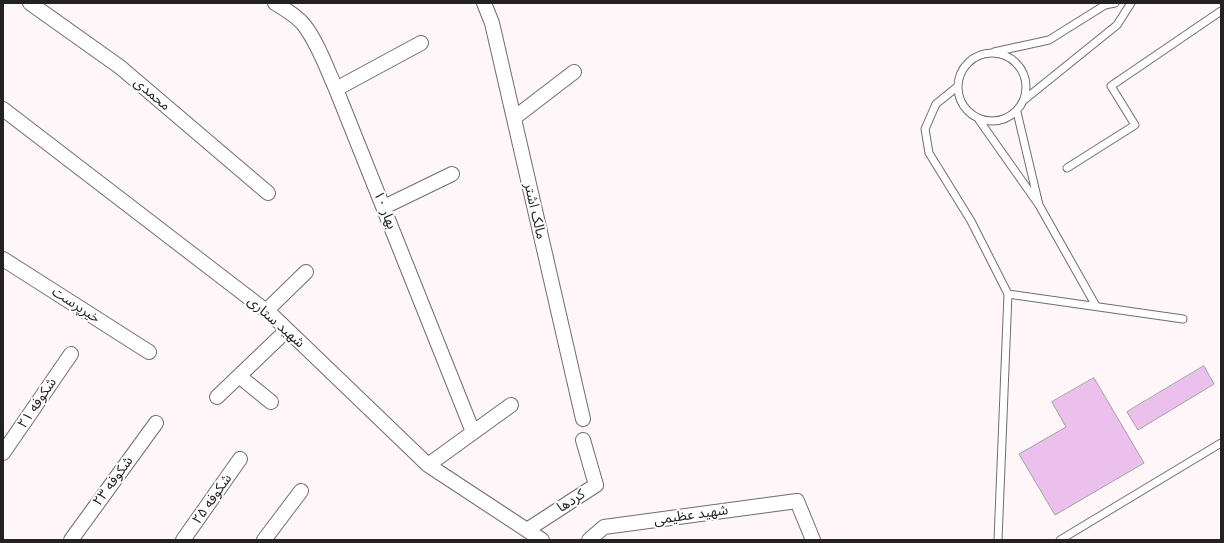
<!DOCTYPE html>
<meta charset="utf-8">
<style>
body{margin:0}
#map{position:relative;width:1224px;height:543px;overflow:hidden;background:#fef6f9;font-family:Mulish,sans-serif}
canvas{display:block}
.frame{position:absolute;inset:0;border:4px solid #242122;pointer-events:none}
</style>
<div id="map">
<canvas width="1224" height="543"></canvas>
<div class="frame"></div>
</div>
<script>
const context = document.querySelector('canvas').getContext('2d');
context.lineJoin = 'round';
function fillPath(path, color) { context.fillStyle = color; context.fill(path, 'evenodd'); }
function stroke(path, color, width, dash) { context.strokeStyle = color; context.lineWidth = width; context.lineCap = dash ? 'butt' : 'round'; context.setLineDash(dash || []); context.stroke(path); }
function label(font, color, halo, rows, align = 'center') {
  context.font = font + ' Mulish,"Noto Sans Arabic",sans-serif'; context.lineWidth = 4; context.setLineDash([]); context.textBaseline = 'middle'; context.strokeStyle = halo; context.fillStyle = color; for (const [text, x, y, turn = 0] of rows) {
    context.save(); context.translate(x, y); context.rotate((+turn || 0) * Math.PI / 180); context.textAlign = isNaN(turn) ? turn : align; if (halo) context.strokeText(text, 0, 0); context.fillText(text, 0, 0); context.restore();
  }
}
const building = new Path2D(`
 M 1204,366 L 1214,384 L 1138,430 L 1127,412 Z
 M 1094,378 L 1144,463 L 1055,515 L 1019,454 L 1066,427 L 1052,402 Z`);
fillPath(building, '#ebc0ed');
stroke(building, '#a39ea3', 1);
const service = new Path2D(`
 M 994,52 L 1049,40 L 1105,5 L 1115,3
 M958 87a34 34 0 1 1 68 0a34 34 0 1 1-68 0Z
 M 957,87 L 936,104 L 925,129 L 929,153 L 971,221 L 1008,294 L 1183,319
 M 1024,100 L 1117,25 L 1131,3
 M 979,120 L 1039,205 L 1017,112
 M 1067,168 L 1135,125 L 1111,86 L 1221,11
 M 1039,205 L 1096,306
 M 998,540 L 1008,294
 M 1060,540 L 1221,443`);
const minor = new Path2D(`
 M 30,3 L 120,67 L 268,193
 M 275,3 C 285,9 297,16 304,25 C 318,43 327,69 336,89 L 473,432
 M 484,3 L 492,23 L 583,419
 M 336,89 L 421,43
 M 3,109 L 274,317 L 428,465 L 542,540
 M 514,118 L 574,72
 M 384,207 L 452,174
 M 3,259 L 149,352
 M 266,311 L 306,272
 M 239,376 L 271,402
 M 217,397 L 287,330
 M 3,453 L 71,354
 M 428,465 L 511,405
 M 527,530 L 596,485 L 583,440
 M 71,540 L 156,423
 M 183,540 L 240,459
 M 264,540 L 301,491
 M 589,540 L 604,527 L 797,501 L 813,540`);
stroke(service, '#736c6f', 9);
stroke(minor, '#736c6f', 16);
stroke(service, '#fff', 7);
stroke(minor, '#fff', 14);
label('14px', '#242122', '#fff', [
 ["محمدی",152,94,40],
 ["بهار ۱۰",385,210,68],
 ["مالک اشتر",535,211,77],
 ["خیرپرست",76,305,33],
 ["شهید ستاری",276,322,41],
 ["شکوفه ۲۱",37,403,-56],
 ["شکوفه ۲۳",113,481,-54],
 ["شکوفه ۲۵",212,499,-55],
 ["کردها",571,501,-33],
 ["شهید عظیمی",691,515,-8]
]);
</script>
